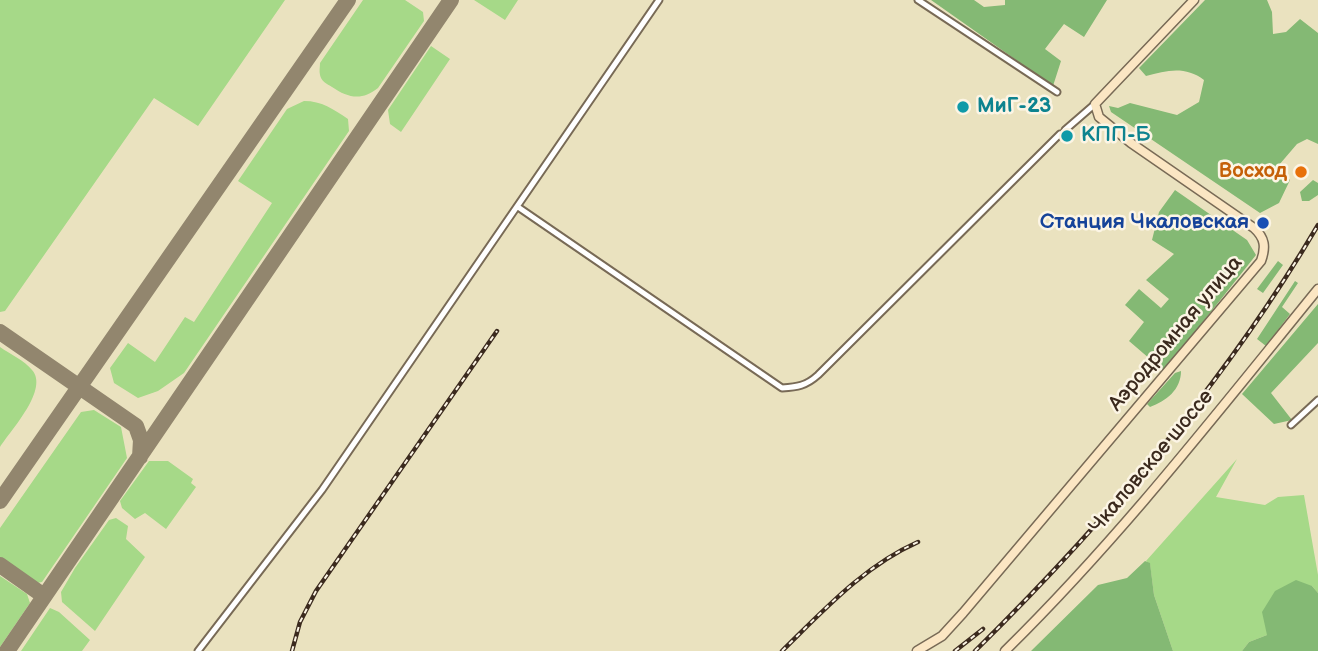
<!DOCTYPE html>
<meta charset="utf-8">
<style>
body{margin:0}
canvas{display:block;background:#eae2bf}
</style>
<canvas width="1318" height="651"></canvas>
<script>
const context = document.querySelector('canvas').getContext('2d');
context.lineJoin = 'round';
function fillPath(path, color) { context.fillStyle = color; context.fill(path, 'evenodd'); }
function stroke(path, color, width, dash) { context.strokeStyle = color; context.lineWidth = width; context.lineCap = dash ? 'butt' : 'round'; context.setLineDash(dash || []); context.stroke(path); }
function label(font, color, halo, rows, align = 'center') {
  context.font = font + ' "Balsamiq Sans",sans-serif'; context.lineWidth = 5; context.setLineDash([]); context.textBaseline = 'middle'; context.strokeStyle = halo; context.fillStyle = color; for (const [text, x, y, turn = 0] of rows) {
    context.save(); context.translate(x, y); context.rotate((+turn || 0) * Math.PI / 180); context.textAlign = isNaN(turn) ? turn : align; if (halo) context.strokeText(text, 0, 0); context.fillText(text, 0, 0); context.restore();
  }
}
fillPath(new Path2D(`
 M 0,0 L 285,0 L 198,126 L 154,98 L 5,311 L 0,312 Z
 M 363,0 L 405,0 L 423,12 L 424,21 L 378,88 C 362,101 348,98 332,87 C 327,84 321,81 320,75 C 319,71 320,67 320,63 Z
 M 474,0 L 518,0 L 505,20 Z
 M 431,46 L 450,59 L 401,132 L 390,124 L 388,110 Z
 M 304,101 C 322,101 333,109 348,119 L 349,131 L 184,373 L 158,391 L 138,398 L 114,383 L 110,368 L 128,343 L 155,362 L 185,317 L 194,322 L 272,203 L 238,181 L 287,109 Z
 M 0,347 C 10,354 25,361 32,370 C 49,389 12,429 0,447 Z
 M 94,410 L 121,427 L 127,458 L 42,582 L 37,583 L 0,557 L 0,528 L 81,412 Z
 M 1237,459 L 1216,497 L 1265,505 L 1278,497 L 1304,495 L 1318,575 L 1318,593 L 1312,586 L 1267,635 L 1249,642 L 1242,651 L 1173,651 L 1154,595 L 1150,564 L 1146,561 Z
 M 149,461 L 168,461 L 193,479 L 191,483 L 196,487 L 166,529 L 145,513 L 135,519 L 122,508 L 120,501 Z
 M 116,518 L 128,526 L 126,539 L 145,557 L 95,631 L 62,602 L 61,592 L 75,568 L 109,520 Z
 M 0,576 L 27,594 L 30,603 L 0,647 Z
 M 50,608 L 59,612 L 90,640 L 82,651 L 21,651 Z`), '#a6d988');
fillPath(new Path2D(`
 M 931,0 L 974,0 L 984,7 L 1005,5 L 1005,0 L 1107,0 L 1084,37 L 1064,24 L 1045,49 L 1061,61 L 1053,86 Z
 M 1205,0 L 1267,0 L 1272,12 L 1273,34 L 1286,32 L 1300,19 L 1318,33 L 1318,144 L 1307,139 L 1297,144 L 1279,165 L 1290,180 L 1279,203 L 1260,213 L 1111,112 L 1109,106 L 1118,108 L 1130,103 L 1177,115 L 1199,102 L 1204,80 C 1186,66 1167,70 1146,76 L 1139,68 Z
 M 1313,180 L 1318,183 L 1318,195 L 1309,201 L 1302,201 L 1300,192 Z
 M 1175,190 L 1247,240 L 1256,255 L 1164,371 L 1129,341 L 1144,322 L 1125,305 L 1139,289 L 1161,308 L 1169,299 L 1146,280 L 1174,254 L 1152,240 L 1159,212 Z
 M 1278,261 L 1283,265 L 1263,293 L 1257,289 Z
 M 1295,281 L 1298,283 L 1282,307 L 1290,314 L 1266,346 L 1257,339 Z
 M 1318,304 L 1318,343 L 1271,393 L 1292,420 L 1274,424 L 1242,394 Z
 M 1181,371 C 1181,390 1166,401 1150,407 L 1147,404 L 1175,373 Z
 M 1145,561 L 1150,563 L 1154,595 L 1173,651 L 1031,651 L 1098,585 L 1127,578 Z
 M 1296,580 L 1312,586 L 1318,593 L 1318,651 L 1242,651 L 1249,642 L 1267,635 L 1262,612 L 1275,591 Z`), '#84b974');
stroke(new Path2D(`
 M 0,332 L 136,426 L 141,440 L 140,457
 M 0,501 L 348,0
 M 0,565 L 44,596
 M 7,651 L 451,0`), '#92866e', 16);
const street = new Path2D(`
 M 918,0 L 1057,92
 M 1065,130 L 1095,104
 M 518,207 L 782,388 C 797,387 806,386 818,375 L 1060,134
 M 1291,425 L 1318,400
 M 198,651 L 322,490 L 659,0`);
const secondary = new Path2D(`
 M 917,651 L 942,636 L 963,613 L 1261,261 C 1266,247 1265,238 1254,228 L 1131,143 L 1099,117 L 1095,104 L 1194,0
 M 1005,651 C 1119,539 1217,413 1318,289`);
stroke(street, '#786a56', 9);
stroke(secondary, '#786a56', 11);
stroke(street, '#fff', 5);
stroke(secondary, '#fbe6c3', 8);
const rail = new Path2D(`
 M 292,651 L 300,622 L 316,591 L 497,331
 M 782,651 C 824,610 864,566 918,542
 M 955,651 L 983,629
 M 975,651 C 1105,523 1225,383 1318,225`);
stroke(rail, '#3b2a1e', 4.5);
stroke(rail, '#fcf5e5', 2, [5]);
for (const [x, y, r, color] of [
 [963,107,7,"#0f9aa8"],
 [1067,136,7,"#0f9aa8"],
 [1301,172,7,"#e8710a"],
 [1263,223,7,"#1a4fb4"]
]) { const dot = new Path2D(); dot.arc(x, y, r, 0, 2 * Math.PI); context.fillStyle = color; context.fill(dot); stroke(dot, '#fcf5e5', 2.5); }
label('bold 21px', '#0d838f', '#fcf5e5', [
 ["МиГ-23",977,107],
 ["КПП-Б",1081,136]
], 'left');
label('bold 21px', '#c56008', '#fcf5e5', [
 ["Восход",1287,172]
], 'right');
label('bold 21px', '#164399', '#fcf5e5', [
 ["Станция Чкаловская",1249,223]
], 'right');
label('21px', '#3b2a1e', '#fcf5e5', [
 ["Аэродромная улица",1176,334,-50],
 ["Чкаловское шоссе",1152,462,-50]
]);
</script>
